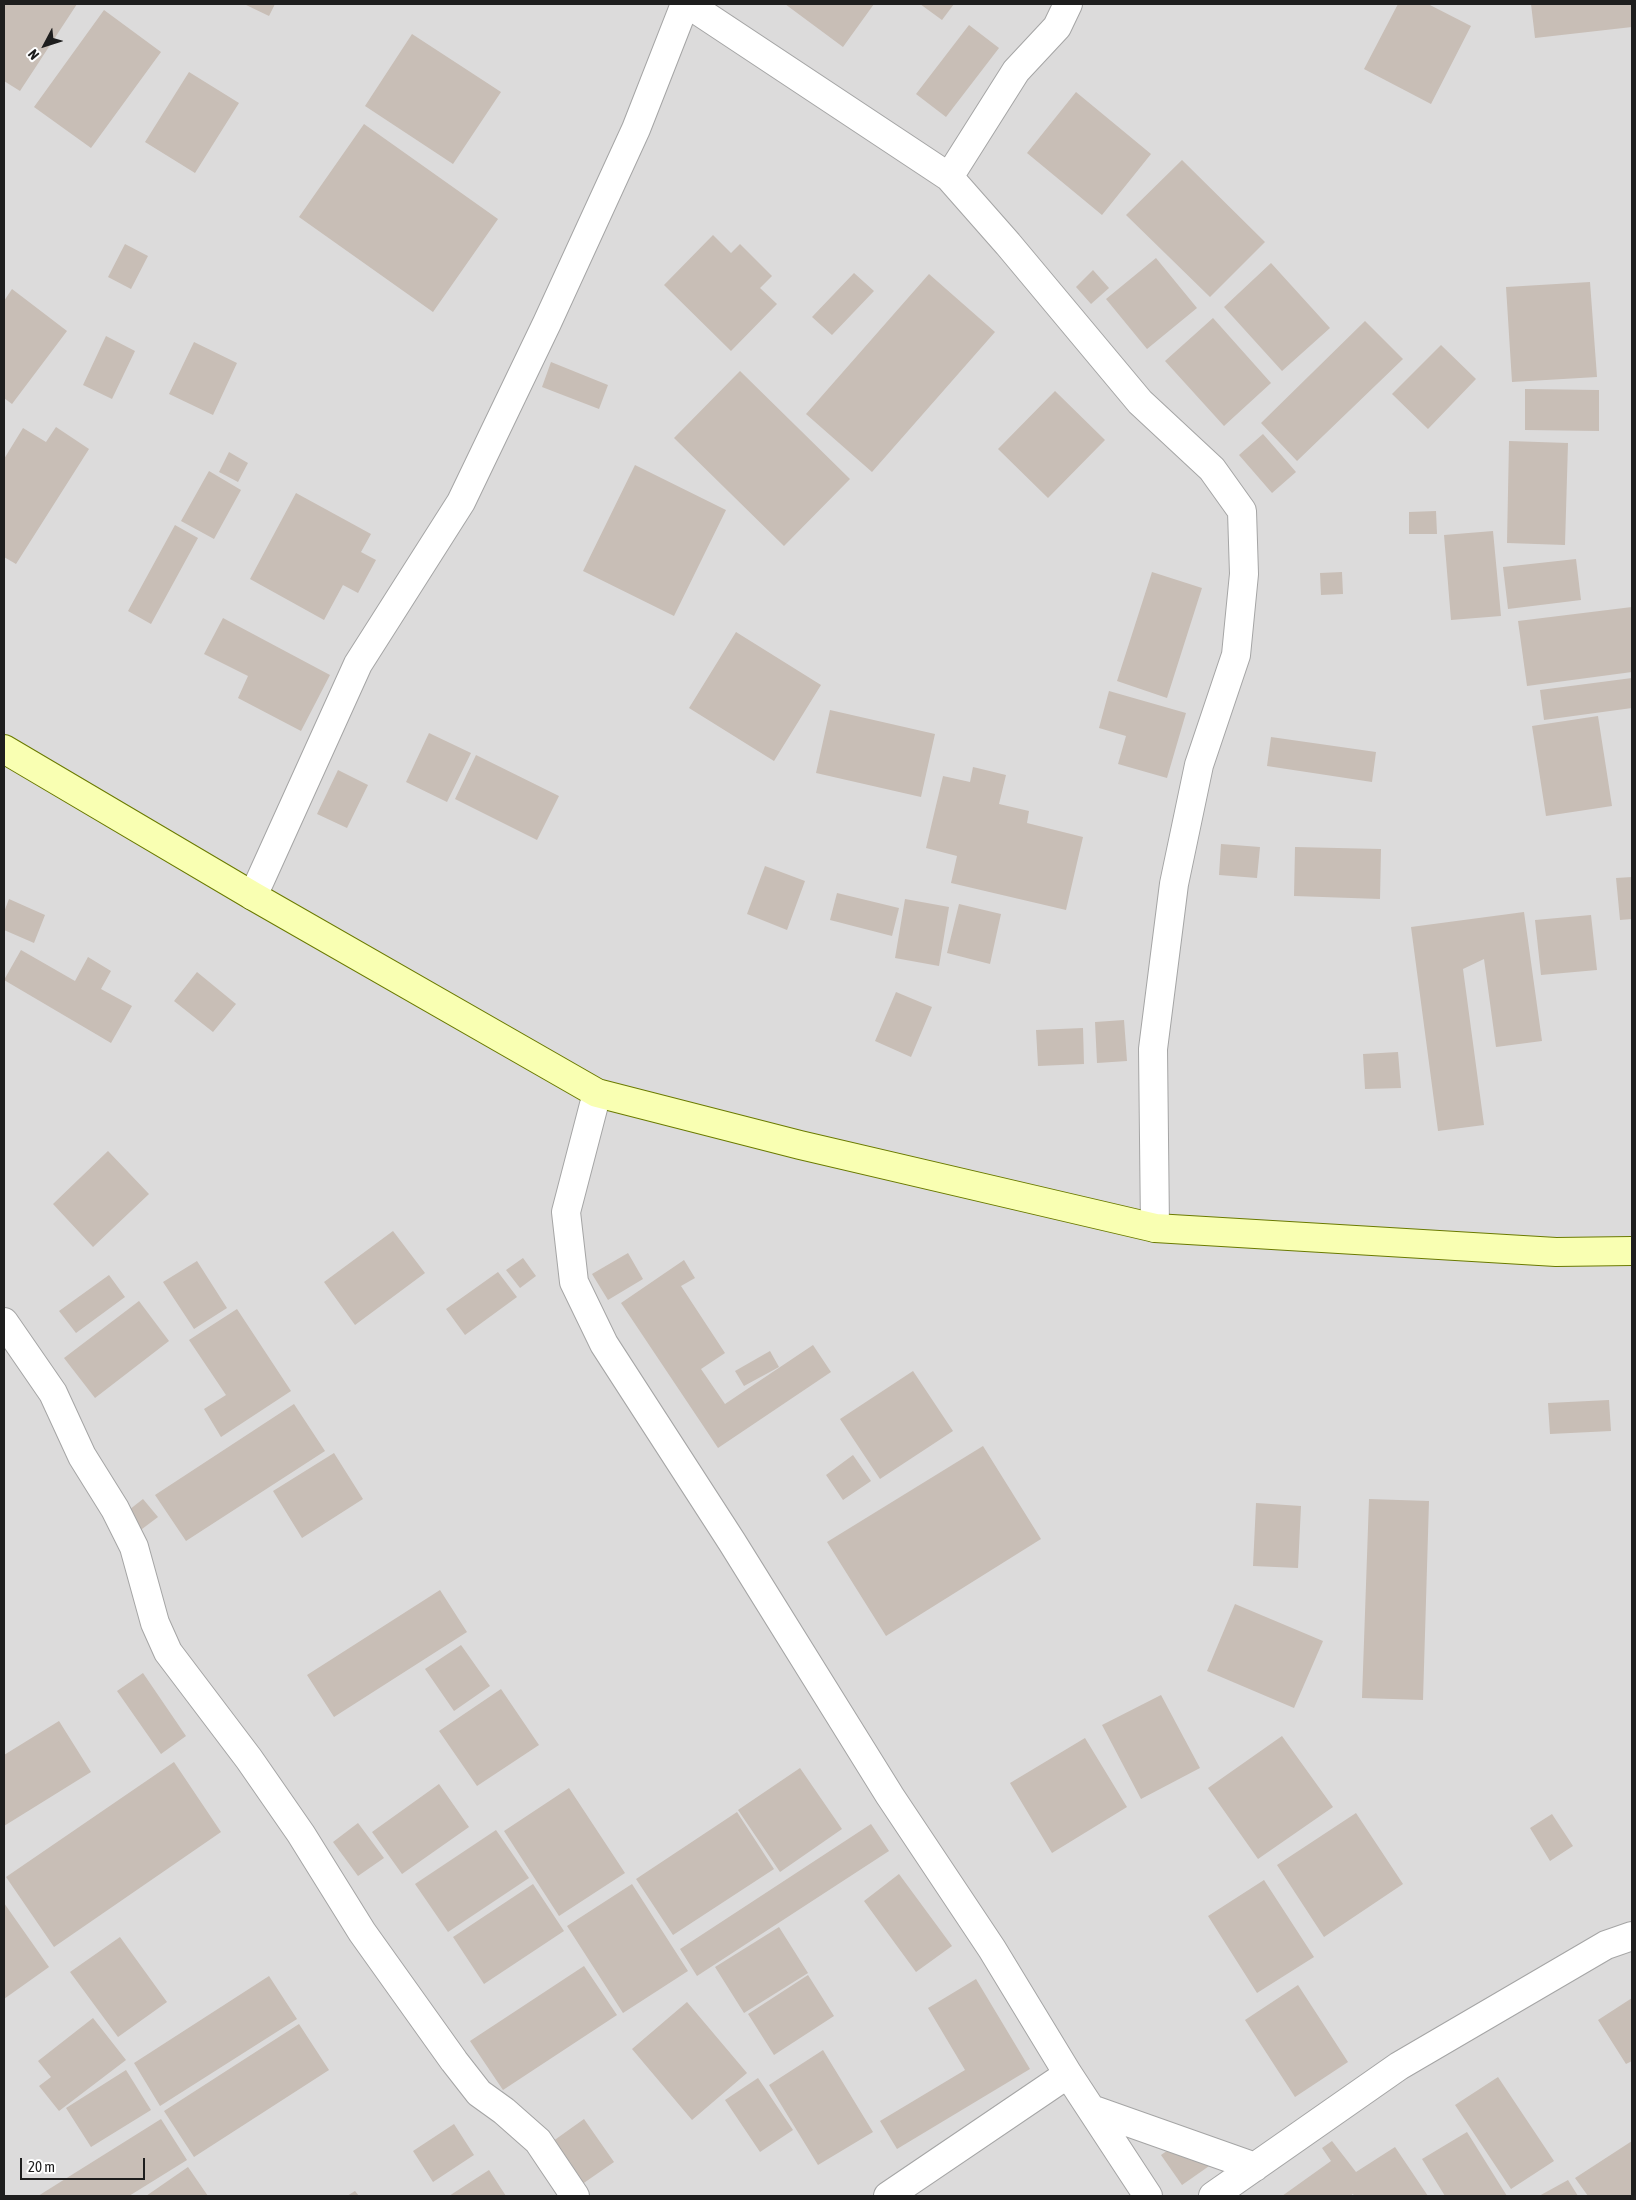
<!DOCTYPE html>
<style>
body{margin:0}
#map{position:relative;width:1636px;height:2200px;overflow:hidden;background:#f0ece3;font-family:"Asap Condensed",sans-serif}
canvas{display:block}
.frame{position:absolute;inset:0;border:5px solid #1e1e1e;pointer-events:none}
.north{position:absolute;left:20px;top:20px;width:50px;height:50px;-webkit-text-stroke:4px #fff;paint-order:stroke;rotate:230deg;font-size:14px;font-weight:700;line-height:20px;text-align:center;color:#1e1e1e}
.north::after{content:'';display:block;margin:auto;width:18px;height:22px;background:#1e1e1e;clip-path:polygon(50% 0,100% 100%,50% 72%,0 100%)}
.scale{position:absolute;left:20px;top:2158px;width:125px;height:22px;box-sizing:border-box;border:2px solid #1e1e1e;border-top:0;padding-left:6px;font-size:15px;line-height:18px;white-space:nowrap;color:#1e1e1e;-webkit-text-stroke:4px #fff;paint-order:stroke}
</style>
<div id="map">
<canvas width="1636" height="2200"></canvas>
<div class="frame"></div>
<div class="north">N</div>
<div class="scale">20 m</div>
</div>
<script>
const context = document.querySelector('canvas').getContext('2d');
context.lineJoin = 'round';
function fillPath(path, color) { context.fillStyle = color; context.fill(path, 'evenodd'); }
function stroke(path, color, width, dash) { context.strokeStyle = color; context.lineWidth = width; context.lineCap = dash ? 'butt' : 'round'; context.setLineDash(dash || []); context.stroke(path); }
fillPath(new Path2D(`
 M 4,4 L 1632,4 L 1632,2196 L 4,2196 Z`), '#dcdbdb');
fillPath(new Path2D(`
 M 4,4 L 77,4 L 20,91 L 4,81 Z
 M 244,4 L 275,4 L 269,16 Z
 M 785,4 L 874,4 L 843,47 Z
 M 920,4 L 954,4 L 942,20 Z
 M 1398,4 L 1428,4 L 1471,26 L 1431,104 L 1364,69 Z
 M 1531,4 L 1632,4 L 1632,27 L 1535,38 Z
 M 104,10 L 161,52 L 91,148 L 34,107 Z
 M 969,25 L 999,48 L 946,117 L 916,94 Z
 M 412,34 L 501,92 L 453,164 L 365,106 Z
 M 189,72 L 239,103 L 195,173 L 145,142 Z
 M 1076,92 L 1151,154 L 1102,215 L 1027,153 Z
 M 364,124 L 498,219 L 433,312 L 299,217 Z
 M 1182,160 L 1265,242 L 1210,297 L 1126,215 Z
 M 713,235 L 731,253 L 740,244 L 772,276 L 760,288 L 777,304 L 731,351 L 664,285 Z
 M 125,244 L 148,256 L 131,289 L 108,277 Z
 M 1156,258 L 1197,308 L 1147,349 L 1106,299 Z
 M 1271,263 L 1330,328 L 1282,371 L 1224,307 Z
 M 1093,270 L 1109,288 L 1091,304 L 1076,287 Z
 M 854,273 L 874,291 L 832,335 L 812,317 Z
 M 929,274 L 995,332 L 872,472 L 806,414 Z
 M 1590,282 L 1597,377 L 1512,382 L 1506,287 Z
 M 12,289 L 67,331 L 12,404 L 4,398 L 4,301 Z
 M 1213,318 L 1271,383 L 1224,426 L 1165,361 Z
 M 1365,321 L 1403,359 L 1297,461 L 1261,423 Z
 M 106,336 L 135,351 L 112,399 L 83,385 Z
 M 194,342 L 237,363 L 213,415 L 169,394 Z
 M 1441,345 L 1476,379 L 1428,429 L 1392,394 Z
 M 551,362 L 608,385 L 599,409 L 542,387 Z
 M 740,371 L 850,479 L 784,546 L 674,438 Z
 M 1525,389 L 1599,390 L 1599,431 L 1525,430 Z
 M 1055,391 L 1105,440 L 1048,498 L 998,449 Z
 M 56,427 L 89,449 L 16,564 L 4,557 L 4,459 L 23,428 L 46,442 Z
 M 1263,434 L 1296,472 L 1272,493 L 1239,455 Z
 M 1509,441 L 1568,443 L 1565,545 L 1507,543 Z
 M 229,452 L 248,463 L 238,482 L 219,472 Z
 M 635,465 L 726,510 L 674,616 L 583,571 Z
 M 209,471 L 241,490 L 214,539 L 181,521 Z
 M 296,493 L 371,534 L 361,552 L 376,560 L 358,593 L 343,585 L 324,620 L 250,579 Z
 M 1436,511 L 1437,534 L 1409,534 L 1409,512 Z
 M 175,525 L 198,538 L 151,624 L 128,611 Z
 M 1493,531 L 1501,616 L 1451,620 L 1444,535 Z
 M 1576,559 L 1581,600 L 1508,609 L 1503,567 Z
 M 1152,572 L 1202,588 L 1167,698 L 1117,681 Z
 M 1342,572 L 1343,594 L 1321,595 L 1320,573 Z
 M 1632,607 L 1632,672 L 1527,686 L 1518,621 Z
 M 223,618 L 330,675 L 301,731 L 238,698 L 248,676 L 204,654 Z
 M 736,632 L 821,685 L 774,761 L 689,708 Z
 M 1632,678 L 1632,708 L 1544,720 L 1540,690 Z
 M 1109,691 L 1186,713 L 1167,778 L 1118,764 L 1126,736 L 1099,728 Z
 M 830,710 L 935,734 L 921,797 L 816,773 Z
 M 1598,716 L 1612,806 L 1546,816 L 1532,726 Z
 M 429,733 L 471,753 L 447,802 L 406,782 Z
 M 1271,737 L 1376,752 L 1372,782 L 1267,766 Z
 M 476,755 L 559,796 L 537,840 L 455,799 Z
 M 973,767 L 1006,775 L 999,804 L 1029,811 L 1027,823 L 1083,837 L 1066,910 L 951,883 L 957,856 L 926,848 L 943,776 L 970,782 Z
 M 338,770 L 368,785 L 347,828 L 317,814 Z
 M 1221,844 L 1260,847 L 1257,878 L 1219,875 Z
 M 1295,847 L 1381,849 L 1380,899 L 1294,896 Z
 M 765,866 L 805,881 L 787,930 L 747,914 Z
 M 1632,877 L 1632,919 L 1620,920 L 1616,878 Z
 M 837,893 L 899,908 L 892,936 L 830,920 Z
 M 9,899 L 45,915 L 34,943 L 4,930 L 4,912 Z
 M 905,899 L 949,907 L 939,966 L 895,958 Z
 M 959,904 L 1001,914 L 990,964 L 947,953 Z
 M 1524,912 L 1542,1041 L 1496,1047 L 1484,959 L 1463,969 L 1484,1125 L 1438,1131 L 1411,927 Z
 M 1591,915 L 1597,970 L 1541,975 L 1535,920 Z
 M 21,950 L 75,981 L 88,957 L 111,971 L 101,989 L 132,1006 L 111,1043 L 4,980 Z
 M 197,972 L 236,1004 L 213,1032 L 174,1001 Z
 M 896,992 L 932,1007 L 911,1057 L 875,1041 Z
 M 1124,1020 L 1127,1061 L 1097,1063 L 1095,1022 Z
 M 1083,1028 L 1084,1064 L 1038,1066 L 1036,1030 Z
 M 1398,1052 L 1401,1088 L 1365,1089 L 1363,1054 Z
 M 108,1151 L 149,1194 L 93,1247 L 53,1204 Z
 M 393,1231 L 425,1273 L 355,1325 L 324,1282 Z
 M 628,1253 L 643,1279 L 608,1300 L 592,1274 Z
 M 523,1258 L 536,1276 L 520,1288 L 506,1270 Z
 M 684,1260 L 695,1278 L 681,1286 L 725,1353 L 701,1369 L 725,1404 L 813,1345 L 831,1372 L 718,1448 L 621,1303 Z
 M 197,1261 L 227,1308 L 194,1329 L 163,1282 Z
 M 498,1272 L 517,1297 L 465,1335 L 446,1309 Z
 M 109,1275 L 125,1297 L 76,1333 L 59,1311 Z
 M 139,1301 L 169,1341 L 95,1398 L 64,1358 Z
 M 237,1309 L 291,1391 L 221,1437 L 204,1409 L 226,1395 L 189,1340 Z
 M 770,1351 L 779,1367 L 744,1386 L 735,1371 Z
 M 913,1371 L 953,1431 L 880,1479 L 840,1419 Z
 M 1609,1400 L 1611,1431 L 1550,1434 L 1548,1403 Z
 M 294,1404 L 325,1451 L 186,1541 L 155,1495 Z
 M 983,1446 L 1041,1539 L 886,1636 L 827,1542 Z
 M 334,1453 L 363,1499 L 302,1538 L 273,1491 Z
 M 853,1455 L 871,1481 L 843,1500 L 826,1475 Z
 M 143,1499 L 158,1517 L 134,1535 L 120,1517 Z
 M 1369,1499 L 1429,1501 L 1423,1700 L 1362,1698 Z
 M 1256,1503 L 1301,1506 L 1298,1568 L 1253,1566 Z
 M 440,1590 L 467,1632 L 334,1717 L 307,1675 Z
 M 1235,1604 L 1323,1641 L 1294,1708 L 1207,1671 Z
 M 461,1645 L 490,1686 L 454,1711 L 425,1669 Z
 M 143,1673 L 186,1736 L 161,1754 L 117,1691 Z
 M 501,1689 L 539,1745 L 477,1786 L 439,1731 Z
 M 1161,1695 L 1200,1768 L 1141,1799 L 1102,1725 Z
 M 59,1721 L 91,1772 L 4,1826 L 4,1755 Z
 M 1282,1736 L 1333,1807 L 1258,1859 L 1208,1788 Z
 M 1085,1738 L 1127,1807 L 1052,1853 L 1010,1783 Z
 M 174,1762 L 221,1832 L 54,1947 L 6,1877 Z
 M 800,1768 L 842,1829 L 780,1872 L 738,1810 Z
 M 439,1784 L 469,1827 L 402,1874 L 372,1832 Z
 M 569,1788 L 625,1873 L 559,1916 L 504,1831 Z
 M 737,1812 L 774,1869 L 673,1935 L 636,1879 Z
 M 1356,1813 L 1403,1884 L 1324,1937 L 1277,1865 Z
 M 1552,1814 L 1573,1846 L 1550,1861 L 1530,1828 Z
 M 358,1823 L 384,1858 L 358,1876 L 333,1842 Z
 M 871,1824 L 889,1851 L 697,1976 L 680,1949 Z
 M 496,1830 L 529,1878 L 448,1932 L 415,1884 Z
 M 899,1874 L 952,1946 L 916,1972 L 864,1901 Z
 M 1264,1880 L 1314,1957 L 1257,1993 L 1208,1916 Z
 M 533,1884 L 564,1931 L 484,1984 L 453,1937 Z
 M 632,1884 L 688,1971 L 623,2013 L 567,1926 Z
 M 4,1903 L 49,1967 L 4,1999 Z
 M 779,1927 L 808,1973 L 744,2013 L 715,1967 Z
 M 120,1937 L 167,2002 L 118,2037 L 70,1972 Z
 M 584,1966 L 617,2015 L 503,2090 L 470,2041 Z
 M 808,1975 L 834,2016 L 774,2055 L 748,2014 Z
 M 269,1976 L 297,2019 L 160,2106 L 134,2063 Z
 M 976,1979 L 1030,2069 L 897,2149 L 880,2121 L 965,2070 L 928,2008 Z
 M 1298,1985 L 1348,2062 L 1295,2097 L 1245,2020 Z
 M 1632,1998 L 1632,2061 L 1626,2064 L 1598,2020 Z
 M 687,2002 L 747,2073 L 692,2120 L 632,2049 Z
 M 93,2018 L 126,2060 L 59,2111 L 39,2086 L 51,2077 L 38,2061 Z
 M 299,2024 L 329,2070 L 194,2157 L 164,2111 Z
 M 823,2050 L 873,2132 L 818,2165 L 769,2085 Z
 M 126,2070 L 151,2110 L 91,2147 L 66,2108 Z
 M 1498,2077 L 1554,2161 L 1511,2189 L 1455,2105 Z
 M 758,2078 L 793,2130 L 760,2152 L 725,2100 Z
 M 161,2119 L 187,2160 L 129,2196 L 38,2196 Z
 M 584,2119 L 614,2162 L 578,2187 L 549,2144 Z
 M 454,2124 L 474,2155 L 433,2182 L 413,2151 Z
 M 1467,2132 L 1507,2196 L 1445,2196 L 1422,2159 Z
 M 1191,2134 L 1212,2164 L 1182,2185 L 1161,2155 Z
 M 1332,2141 L 1356,2172 L 1395,2147 L 1428,2196 L 1354,2196 L 1353,2194 L 1350,2196 L 1282,2196 L 1331,2161 L 1322,2148 Z
 M 1632,2141 L 1632,2196 L 1588,2196 L 1575,2178 Z
 M 188,2167 L 208,2196 L 146,2196 Z
 M 489,2170 L 506,2196 L 449,2196 Z
 M 1568,2180 L 1578,2196 L 1539,2196 Z
 M 355,2191 L 359,2196 L 347,2196 Z`), '#c8beb6');
const minor = new Path2D(`
 M 688,4 L 949,177 L 1008,244 L 1140,402 L 1212,469 L 1242,511 L 1244,574 L 1236,655 L 1199,765 L 1174,884 L 1153,1049 L 1155,1228
 M 949,177 L 1016,71 L 1057,27 L 1068,4
 M 253,896 L 358,664 L 461,502 L 547,323 L 636,129 L 685,4
 M 597,1093 L 566,1212 L 574,1282 L 604,1344 L 732,1542 L 890,1796 L 992,1949 L 1068,2074 L 1148,2196
 M 4,1322 L 53,1393 L 82,1456 L 115,1509 L 134,1547 L 155,1623 L 168,1652 L 249,1759 L 301,1834 L 362,1932 L 454,2061 L 479,2093 L 504,2111 L 538,2141 L 575,2196
 M 1091,2109 L 1255,2167
 M 888,2196 L 1068,2074
 M 1213,2196 L 1399,2066 L 1606,1945 L 1632,1936`);
const secondary = new Path2D(`
 M 4,749 L 253,896 L 597,1093 L 800,1145 L 1155,1228 L 1556,1252 L 1632,1251`);
stroke(minor, '#a5a5a5', 30);
stroke(secondary, '#6a7a00', 30);
stroke(minor, '#fff', 28);
stroke(secondary, '#f9ffb2', 28);
</script>
